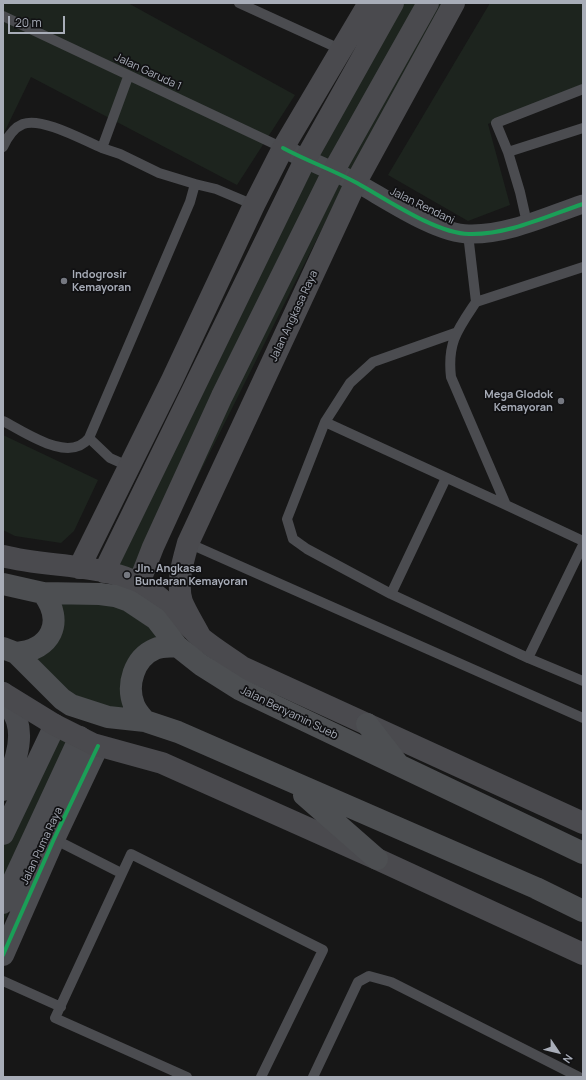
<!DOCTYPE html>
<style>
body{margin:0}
#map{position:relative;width:586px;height:1080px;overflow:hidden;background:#171717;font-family:Manrope,sans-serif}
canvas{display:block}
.frame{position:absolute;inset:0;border:4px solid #a8adb8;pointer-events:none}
.north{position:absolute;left:538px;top:1032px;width:40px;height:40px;-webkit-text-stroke:3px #111113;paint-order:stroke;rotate:125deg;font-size:11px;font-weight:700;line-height:16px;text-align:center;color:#a8adb8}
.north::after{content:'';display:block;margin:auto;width:14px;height:18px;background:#a8adb8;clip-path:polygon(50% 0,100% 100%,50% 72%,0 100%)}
.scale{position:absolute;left:8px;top:16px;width:57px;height:18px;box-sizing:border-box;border:2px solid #a8adb8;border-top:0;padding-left:5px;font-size:12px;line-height:14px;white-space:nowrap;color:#a8adb8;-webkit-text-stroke:3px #111113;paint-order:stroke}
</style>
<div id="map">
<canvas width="586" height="1080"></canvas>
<div class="frame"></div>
<div class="north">N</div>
<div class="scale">20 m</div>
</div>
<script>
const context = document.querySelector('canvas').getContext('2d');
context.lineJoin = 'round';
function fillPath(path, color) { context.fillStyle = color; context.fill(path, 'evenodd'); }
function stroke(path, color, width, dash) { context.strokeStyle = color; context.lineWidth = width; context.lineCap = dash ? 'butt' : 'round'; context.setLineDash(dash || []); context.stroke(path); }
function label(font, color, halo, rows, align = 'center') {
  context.font = font + ' Manrope,sans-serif'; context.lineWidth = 3.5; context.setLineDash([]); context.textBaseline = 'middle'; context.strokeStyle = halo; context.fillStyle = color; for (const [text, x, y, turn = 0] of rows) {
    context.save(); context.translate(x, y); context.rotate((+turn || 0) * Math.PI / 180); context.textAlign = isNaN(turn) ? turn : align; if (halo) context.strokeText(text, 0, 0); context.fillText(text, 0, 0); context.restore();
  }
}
fillPath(new Path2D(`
 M 3,3 L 128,3 L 295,95 L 237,185 L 31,77 L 3,135 Z
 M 393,3 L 444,3 L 347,179 L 150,572 L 108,566 Z
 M 490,3 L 583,3 L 583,84 L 488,124 L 510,205 L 468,221 L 388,175 Z
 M 3,435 L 98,480 L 74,531 L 61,543 L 15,536 L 3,530 Z
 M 43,593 L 100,594 L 177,646 L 132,675 L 145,721 L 88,711 L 30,652 L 50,635 Z
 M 55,725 L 93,744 L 3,923 L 3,835 Z`), '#1d241e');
stroke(new Path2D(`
 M 239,3 L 342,50
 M 3,16 L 283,148
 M 128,77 L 102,148 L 120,154 L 159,173 L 195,184
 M 3,147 C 7,138 13,128 23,124 C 42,117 83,140 102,148
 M 508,152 L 496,123 L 583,89
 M 527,223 L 520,192 L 508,152 L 583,128
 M 468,234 L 476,302 C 458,329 447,342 451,377 L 506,505 L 583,541
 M 476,302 L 583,267
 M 455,333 L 373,362 L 350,383 L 325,422 L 287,519 L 293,539 L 307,549 L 391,594 L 528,658 L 583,681
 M 3,421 C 25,432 69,464 89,438 L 190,202 L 195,184 L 216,189 L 254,205
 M 325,422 L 506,505
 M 89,438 L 110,458 L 128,466
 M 188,543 L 583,718
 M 391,594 L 446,478
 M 528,658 L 583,545
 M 54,839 L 121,873
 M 3,981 L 61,1007
 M 187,1077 L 55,1018 L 131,854 L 323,950 L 261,1077
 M 313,1077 L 358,982 L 369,976 L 391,982 L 579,1077`), '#4b4c50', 10);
stroke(new Path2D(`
 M 283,148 C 307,161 333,170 357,183 C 386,199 437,234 469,234 C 508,235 547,216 583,204`), '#4b4c50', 19);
stroke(new Path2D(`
 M 3,693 C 7,702 14,712 17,721 C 24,744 12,770 3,790
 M 3,834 L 55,725
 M 3,903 L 80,737
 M 3,955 L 54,839 L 98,746`), '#4b4c50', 22);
stroke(new Path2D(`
 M 3,556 C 48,568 102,562 143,586 C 164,598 182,620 200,637 C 213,648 228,657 242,667 L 583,823
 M 79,568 L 172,380 L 254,205 L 283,148 L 369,3
 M 104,572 L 305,160 L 393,3
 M 139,583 L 153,547 L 222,396 L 333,172 L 428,3
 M 201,638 C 195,626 187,614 182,602 C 176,583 183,561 188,543 L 356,182 L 454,3
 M 3,693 L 55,725 L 93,744 L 162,763 L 377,859 L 583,954`), '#4a4a4e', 22);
stroke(new Path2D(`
 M 3,584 L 43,593 L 100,594 L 115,596 L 129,601 L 156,619 L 177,646 L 201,665 L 239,689 L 583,853
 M 3,648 L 16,653 L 62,699 L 71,705 L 108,717 L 145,721 L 178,732 L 536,888 L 583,911
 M 16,653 C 51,650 65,622 43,593
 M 145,721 C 141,716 136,711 134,705 C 126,685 134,658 155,649 C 162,646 171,647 177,646
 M 367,724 L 398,764
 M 304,795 L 377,859`), '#4d4f52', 22);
stroke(new Path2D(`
 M 283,148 C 307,161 333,170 357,183 C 386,199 437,234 469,234 C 508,235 547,216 583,204
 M 3,955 L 54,839 L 98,746`), '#1a9f57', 4);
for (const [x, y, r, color] of [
 [64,281,4,"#757880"],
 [561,401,4,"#757880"],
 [127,575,4,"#757880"]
]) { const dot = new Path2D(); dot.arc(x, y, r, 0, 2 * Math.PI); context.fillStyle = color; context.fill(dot); stroke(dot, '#111113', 1.5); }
label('11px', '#a8adb8', '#111113', [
 ["Jalan Garuda 1",148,72,25],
 ["Jalan Rendani",422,206,26],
 ["Jalan Angkasa Raya",294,316,-65],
 ["Jalan Benyamin Sueb",289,713,26],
 ["Jalan Puma Raya",42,846,-65]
]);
label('bold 11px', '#a8adb8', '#111113', [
 ["Indogrosir",72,275],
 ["Kemayoran",72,288],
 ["Mega Glodok",553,395,"right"],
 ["Kemayoran",553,408,"right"],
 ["Jln. Angkasa",135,569],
 ["Bundaran Kemayoran",135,582]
], 'left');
</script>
